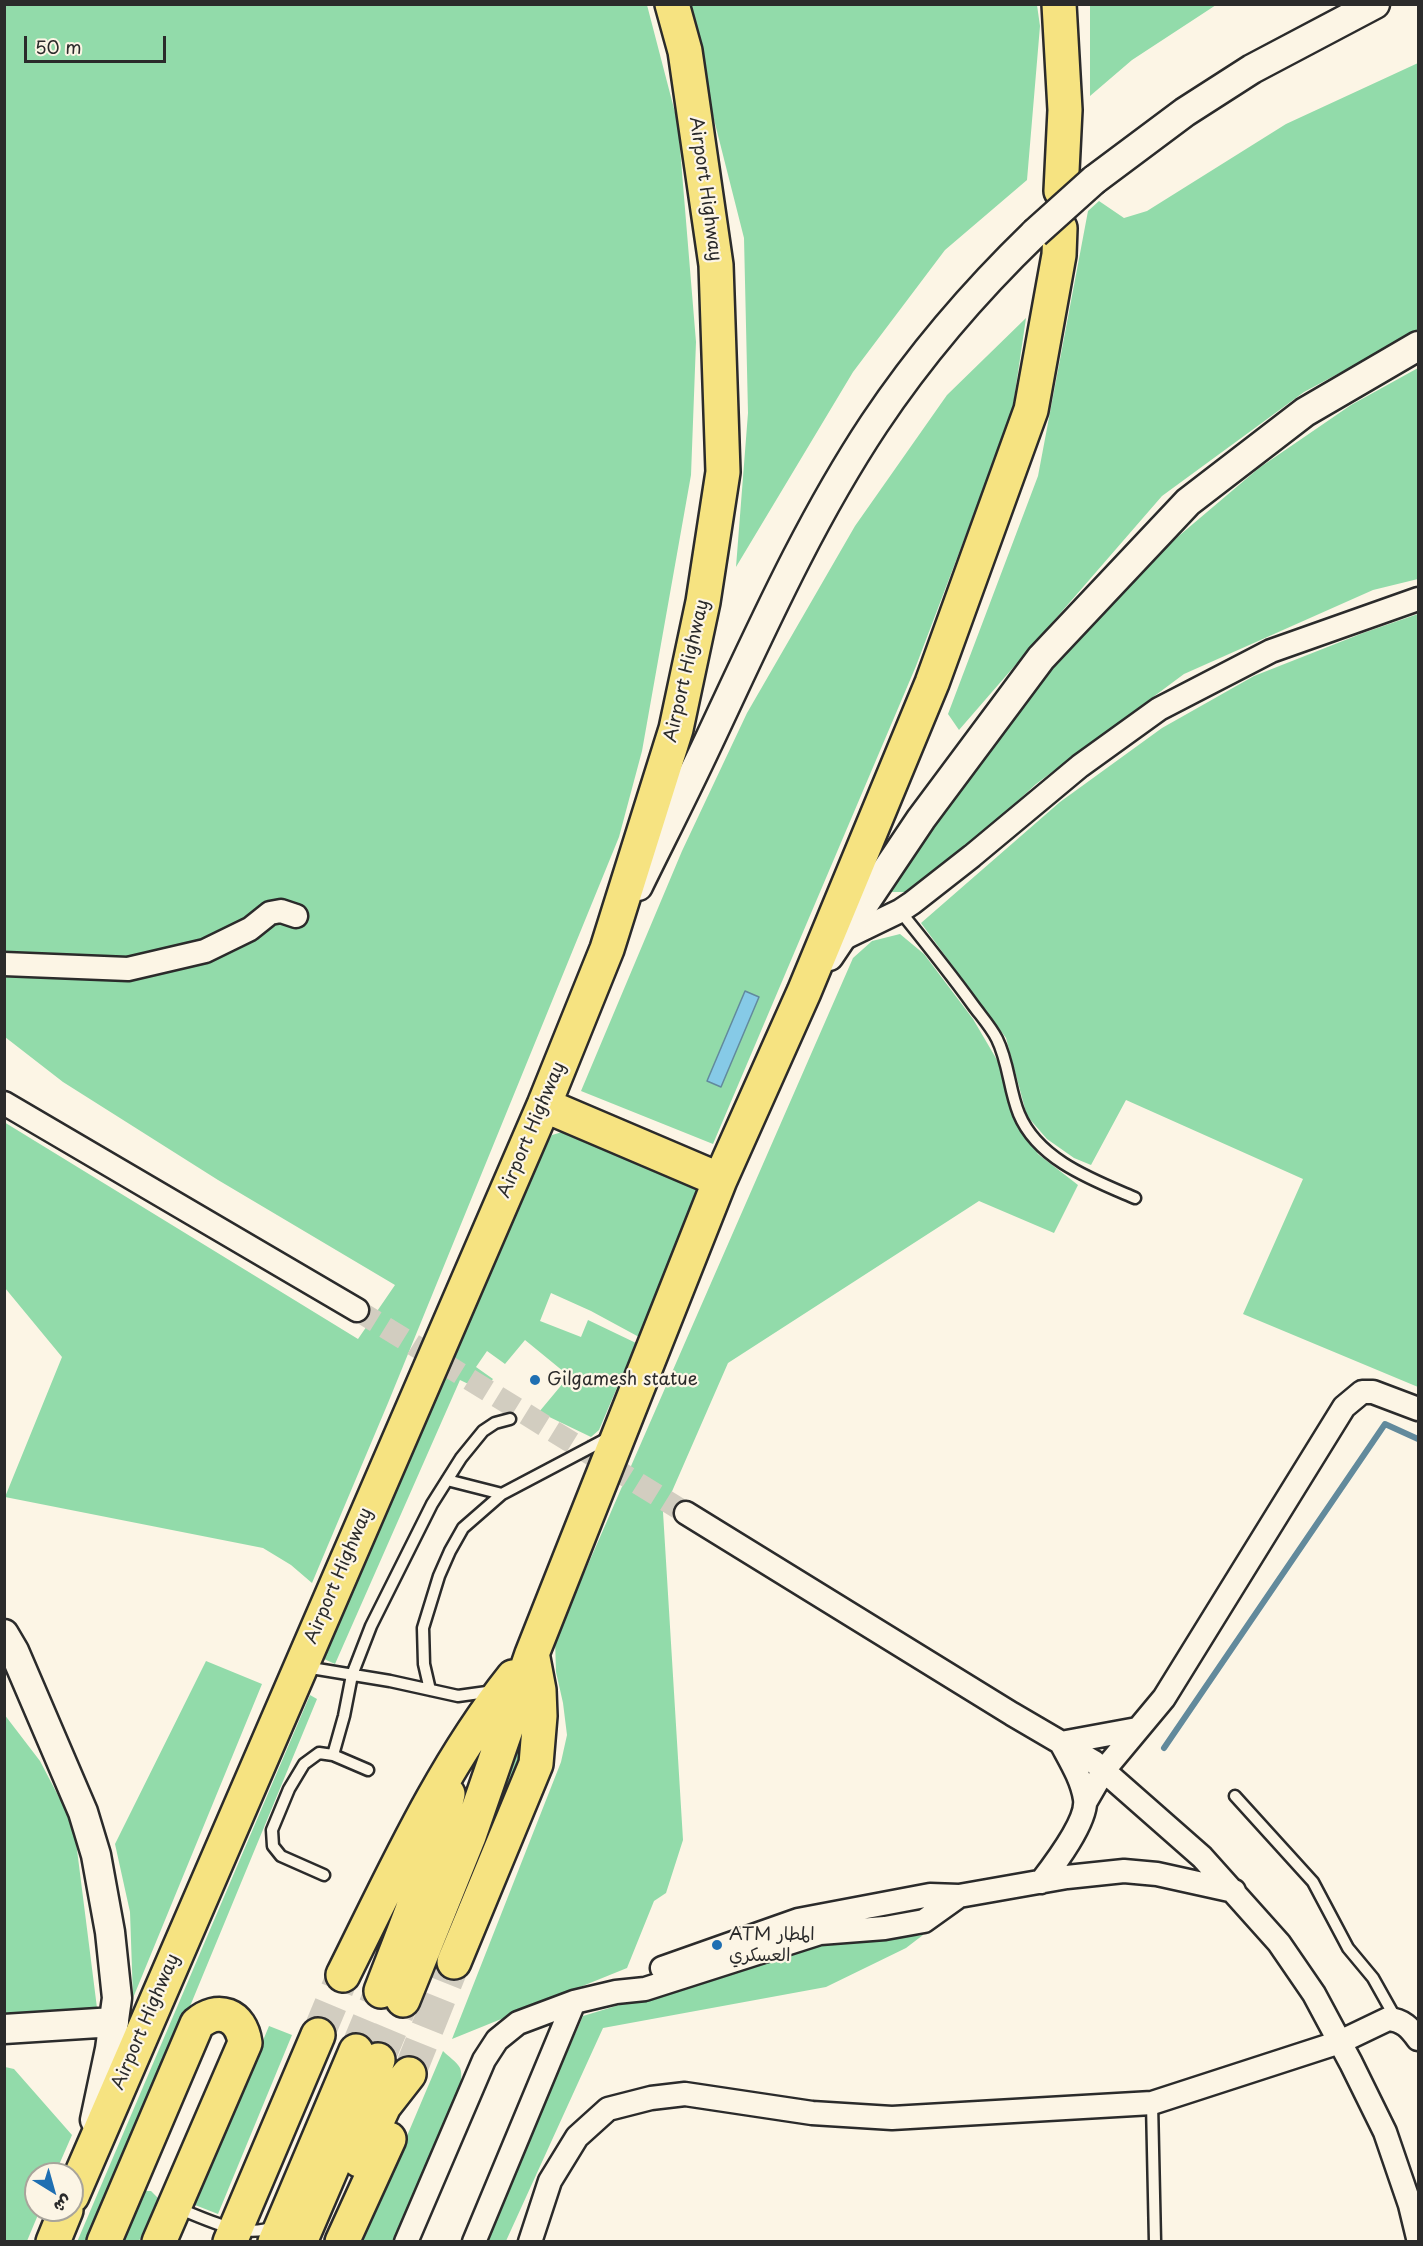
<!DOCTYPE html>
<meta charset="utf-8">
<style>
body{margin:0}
#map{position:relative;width:1423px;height:2246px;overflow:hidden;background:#fcf5e5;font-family:"Playpen Sans","Playpen Sans Arabic",sans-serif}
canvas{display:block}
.frame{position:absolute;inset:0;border:6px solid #2b2b2b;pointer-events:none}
.north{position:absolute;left:24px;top:2162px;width:60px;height:60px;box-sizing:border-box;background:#fcf5e5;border:2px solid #a8a49b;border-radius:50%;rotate:143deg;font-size:16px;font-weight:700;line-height:24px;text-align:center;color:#2b2b2b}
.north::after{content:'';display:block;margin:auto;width:21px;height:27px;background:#1f6fb2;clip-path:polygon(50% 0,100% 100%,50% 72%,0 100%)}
.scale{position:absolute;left:24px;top:36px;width:142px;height:27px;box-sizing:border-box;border:3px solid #2b2b2b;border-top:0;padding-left:8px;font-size:18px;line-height:21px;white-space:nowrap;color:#2b2b2b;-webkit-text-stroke:4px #fcf5e5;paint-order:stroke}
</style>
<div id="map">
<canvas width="1423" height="2246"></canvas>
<div class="frame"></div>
<div class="north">ش</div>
<div class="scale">50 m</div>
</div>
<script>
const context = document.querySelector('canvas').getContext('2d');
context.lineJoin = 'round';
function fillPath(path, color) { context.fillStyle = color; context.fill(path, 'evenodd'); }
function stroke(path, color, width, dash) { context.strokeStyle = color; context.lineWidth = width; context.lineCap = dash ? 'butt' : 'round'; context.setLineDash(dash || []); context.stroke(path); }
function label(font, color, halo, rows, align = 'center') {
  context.font = font + ' "Playpen Sans","Playpen Sans Arabic",sans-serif'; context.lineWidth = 4.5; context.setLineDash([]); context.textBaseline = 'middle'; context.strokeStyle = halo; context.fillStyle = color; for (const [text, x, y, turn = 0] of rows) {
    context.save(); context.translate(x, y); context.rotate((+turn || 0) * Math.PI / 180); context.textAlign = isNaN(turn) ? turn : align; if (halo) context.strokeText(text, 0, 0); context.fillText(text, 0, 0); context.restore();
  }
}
fillPath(new Path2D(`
 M 5,5 L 647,5 L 678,124 L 696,342 L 691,475 L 642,751 L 619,837 L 388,1403 L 312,1583 L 291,1565 L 263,1548 L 5,1497 L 62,1357 L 5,1288 L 4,1122 L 358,1339 L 395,1285 L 218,1180 L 63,1082 L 5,1037 Z
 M 685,5 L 1037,5 L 1040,26 L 1027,180 L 945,250 L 853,372 L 736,567 L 748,413 L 744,238 Z
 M 1090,5 L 1216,5 L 1132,60 L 1090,96 Z
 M 1418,63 L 1418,331 L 1304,392 L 1162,496 L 959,730 L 948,714 L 1038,476 L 1088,211 L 1099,201 L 1124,218 L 1147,211 L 1286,124 Z
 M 1026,318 L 1012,413 L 916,666 L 713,1144 L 581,1091 L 682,851 L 747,713 L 855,526 L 947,395 Z
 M 1418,368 L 1418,579 L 1373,590 L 1184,674 L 1036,784 L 966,849 L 939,870 L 906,892 L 889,892 L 966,776 L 1070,646 L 1161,551 L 1259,468 L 1351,405 Z
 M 1418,614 L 1418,1387 L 1243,1314 L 1303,1179 L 1126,1100 L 1091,1165 L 1074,1158 L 1047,1139 L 1027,1116 L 1006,1038 L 921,923 L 1060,802 L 1162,728 L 1254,676 L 1363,633 Z
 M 900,934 L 924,954 L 973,1019 L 1000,1065 L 1015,1118 L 1038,1154 L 1078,1185 L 1054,1233 L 979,1201 L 728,1363 L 663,1512 L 683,1840 L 666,1893 L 654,1901 L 627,1968 L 452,2039 L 561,1762 L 567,1735 L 563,1703 L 556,1672 L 555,1640 L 853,958 L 872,941 Z
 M 569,1130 L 697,1182 L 702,1192 L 639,1337 L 591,1311 L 551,1293 L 540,1321 L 581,1337 L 588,1320 L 636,1343 L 599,1430 L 591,1437 L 539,1412 L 569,1376 L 525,1340 L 505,1364 L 487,1351 L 476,1367 L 493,1379 L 483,1391 L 460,1380 L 335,1664 L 324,1659 L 543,1149 L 552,1135 Z
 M 206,1661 L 262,1684 L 133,1998 L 130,1912 L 115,1844 Z
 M 310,1695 L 317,1699 L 93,2241 L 77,2242 Z
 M 4,1714 L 40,1761 L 74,1826 L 97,2008 L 32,2019 L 5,2016 Z
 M 518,1724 L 529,1738 L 440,1955 L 431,1952 Z
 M 923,1935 L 906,1948 L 826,1987 L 603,2028 L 506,2241 L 484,2242 L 583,2016 L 817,1945 Z
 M 269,2026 L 292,2035 L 218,2214 L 195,2205 Z
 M 443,2051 C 448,2056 457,2062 460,2068 C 471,2092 409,2212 396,2241 L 362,2242 Z
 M 5,2067 L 14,2069 L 72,2135 L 55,2174 L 36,2174 L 36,2210 L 40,2210 L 27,2241 L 5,2241 Z
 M 144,2191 L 151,2191 L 158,2198 L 139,2241 L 119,2242 Z`), '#92dbaa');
const water = new Path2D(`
 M 745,991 L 759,997 L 721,1087 L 707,1081 Z`);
fillPath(water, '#86cae7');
stroke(water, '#628a9c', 1.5);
stroke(new Path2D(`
 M 1164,1748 L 1385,1424 L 1418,1439`), '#628a9c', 6);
stroke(new Path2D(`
 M 357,1310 L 686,1513`), '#d2cdc0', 22, [22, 11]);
stroke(new Path2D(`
 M 318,2035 L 343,1975
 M 356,2051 L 381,1991
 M 378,2060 L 403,2000
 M 409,2074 L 454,1962`), '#d2cdc0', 33, [33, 16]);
const service = new Path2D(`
 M 900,911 C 925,942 950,973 973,1005 C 981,1016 991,1027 997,1039 C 1009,1063 1009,1090 1019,1114 C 1038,1160 1093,1180 1135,1198
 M 447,1480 L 502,1494
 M 305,1667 L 390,1681 L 458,1696 L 494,1691
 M 430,1690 L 424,1664 L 423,1628 L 439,1576 L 450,1551 L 463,1528 L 502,1494 L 610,1437
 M 333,1755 L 344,1716 L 352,1675 L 371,1626 L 432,1504 L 461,1458 L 483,1431 L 495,1423 L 510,1419
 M 1235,1796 L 1313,1882 L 1348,1948 L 1373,1978 L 1396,2019
 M 324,1875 L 281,1856 L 273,1846 L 272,1830 L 289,1789 L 304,1764 L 319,1753 L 333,1755 L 368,1770
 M 1152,2103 L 1155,2242
 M 177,2208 C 207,2219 241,2239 274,2227`);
const minor = new Path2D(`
 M 838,941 L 900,911 L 912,903 L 972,856 L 1080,766 L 1159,709 L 1271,651 L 1418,599
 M 4,964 L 128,969 L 205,951 L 250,929 L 270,913 L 281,911 L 296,916
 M 4,1103 L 357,1310
 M 686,1513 L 1012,1714 L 1094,1762 L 1202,1857 L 1279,1943 L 1314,1994 L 1351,2063 L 1385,2132 L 1410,2205 L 1418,2238
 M 1086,1801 L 1104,1770 L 1164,1698 L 1344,1407 L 1362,1392 L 1373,1392 L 1418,1409
 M 1041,1882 C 1054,1865 1088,1820 1085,1799 C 1082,1779 1070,1760 1061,1743 L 1137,1729
 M 662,1968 L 798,1920 L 930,1895 L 959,1896 L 1067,1877 L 1124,1871 L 1157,1874 L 1234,1891
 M 406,2242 L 484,2060 L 497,2040 L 518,2023 L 574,2002 L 616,1992 L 645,1989 L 820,1933 L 885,1928 L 924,1921 L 959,1896
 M 474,2242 L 574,2002
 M 530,2242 L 550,2181 L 577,2137 L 608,2109 L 651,2098 L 685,2094 L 812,2113 L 892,2118 L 1152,2103 L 1340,2042 L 1388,2019 C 1403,2020 1410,2028 1418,2039`);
const tertiary = new Path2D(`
 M 1094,180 L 1185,112 L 1252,69 L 1375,4
 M 638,886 C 661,839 684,794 706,747 C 758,637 807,525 874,424 C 920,355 975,291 1035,233
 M 829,956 L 921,819 L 1041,658 L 1188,502 L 1305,412 L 1418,346
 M 4,1634 L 14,1651 L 83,1812 L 96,1855 L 110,1932 L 117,1998 L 110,2049 L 95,2120
 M 4,2029 L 114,2022`);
const motorway = new Path2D(`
 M 1059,4 L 1065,110 L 1061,191
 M 544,1105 L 720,1180
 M 454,1962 L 536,1764 L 540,1716 L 539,1690 L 533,1658
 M 343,1975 C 394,1873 442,1766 513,1677
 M 381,1991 C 406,1926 433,1862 448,1794
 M 403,2000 L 469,1836 L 532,1654 L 720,1180 L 804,992 L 932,683 L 1031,410 L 1059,255 L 1060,228
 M 359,2160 L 384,2106 L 409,2074
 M 72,2196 L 544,1105 L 607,949 L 676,729 L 703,602 L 723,472 L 716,265 L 685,51 L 672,4
 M 53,2242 L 66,2210
 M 104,2242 L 197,2024 C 218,2006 241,2014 245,2043 L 159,2242
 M 230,2242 L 318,2035
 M 275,2242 L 356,2051
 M 300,2242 L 378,2060
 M 342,2242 L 389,2139`);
stroke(service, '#2b2b2b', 15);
stroke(minor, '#2b2b2b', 27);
stroke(tertiary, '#2b2b2b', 33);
stroke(motorway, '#2b2b2b', 38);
stroke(service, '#fcf5e5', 10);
stroke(minor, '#fcf5e5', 22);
stroke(tertiary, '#fcf5e5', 28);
stroke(motorway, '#f6e381', 33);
const tertiaryBridge = new Path2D(`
 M 1035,233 L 1094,180`);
stroke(tertiaryBridge, '#2b2b2b', 33, []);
stroke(tertiaryBridge, '#fcf5e5', 28);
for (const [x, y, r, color] of [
 [535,1380,6,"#1f6fb2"],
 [717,1945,6,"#1f6fb2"]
]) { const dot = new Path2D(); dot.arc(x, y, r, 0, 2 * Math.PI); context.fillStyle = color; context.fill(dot); stroke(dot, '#fcf5e5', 2); }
label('18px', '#2b2b2b', '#fcf5e5', [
 ["Airport Highway",705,189,82],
 ["Airport Highway",687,671,-77],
 ["Airport Highway",532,1130,-67],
 ["Airport Highway",339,1576,-67],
 ["Airport Highway",146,2022,-67]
]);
label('18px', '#2b2b2b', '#fcf5e5', [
 ["Gilgamesh statue",547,1380],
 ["ATM المطار",729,1935],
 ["العسكري",729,1956]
], 'left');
</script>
